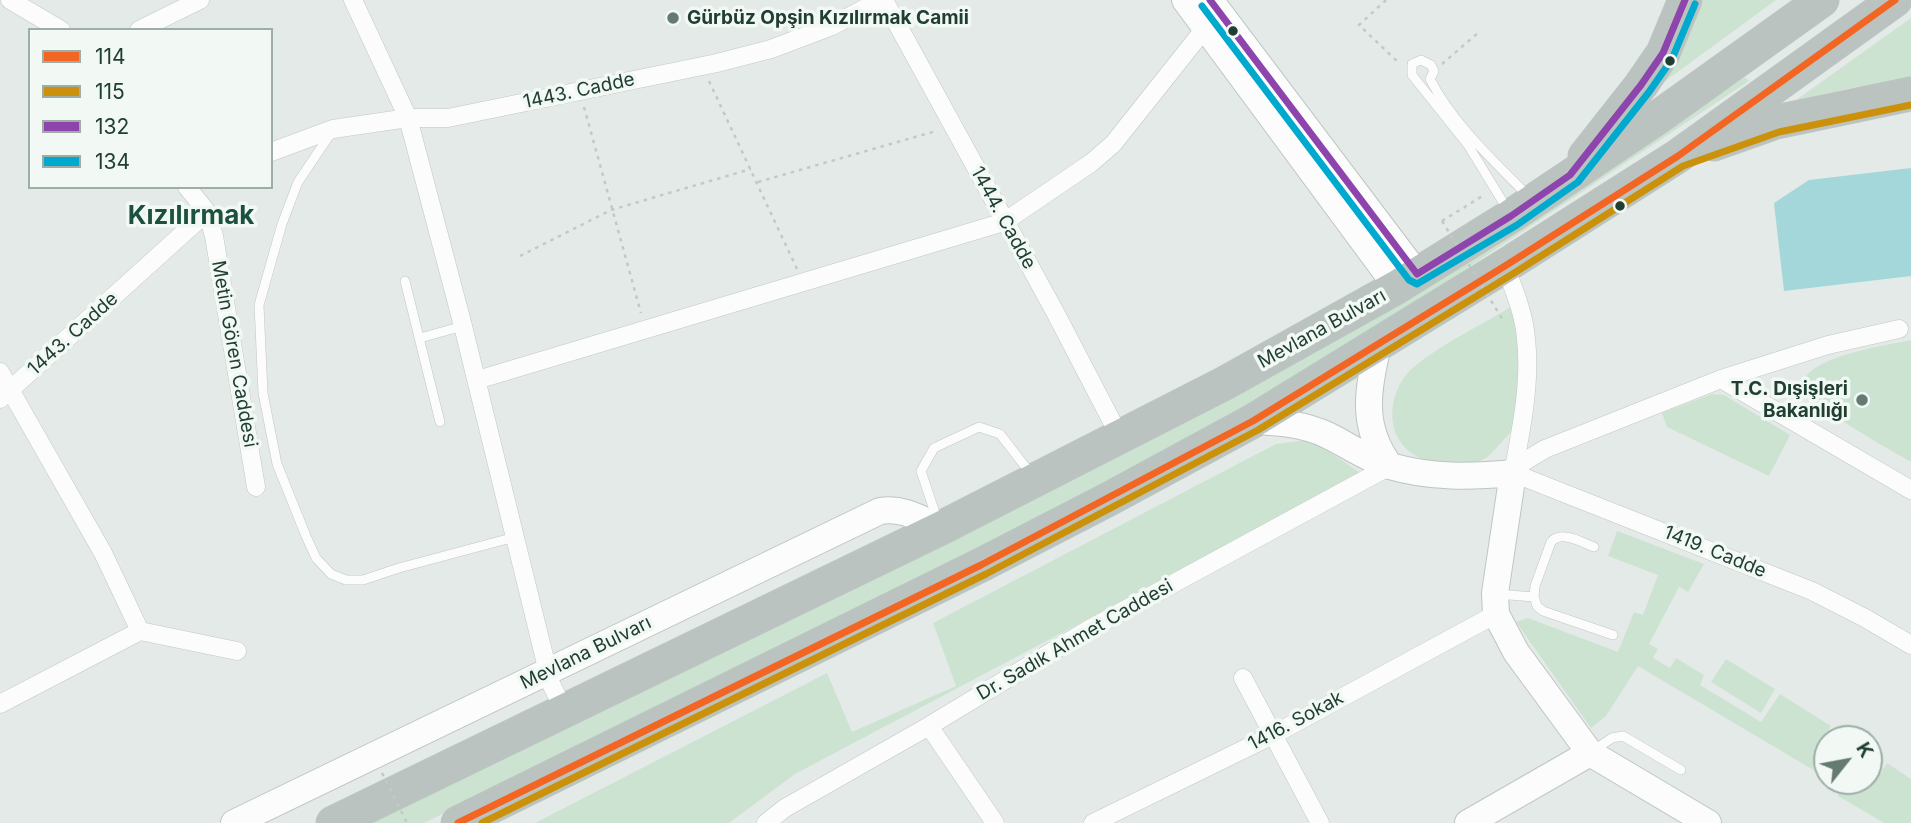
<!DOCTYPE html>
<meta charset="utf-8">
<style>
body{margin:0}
#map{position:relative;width:1911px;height:823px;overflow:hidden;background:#e4eae7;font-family:Inter,sans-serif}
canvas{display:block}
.legend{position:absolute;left:28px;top:28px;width:245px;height:161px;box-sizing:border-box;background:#f2f9f5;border:2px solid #9eaea7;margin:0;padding:9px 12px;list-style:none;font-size:21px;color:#213e33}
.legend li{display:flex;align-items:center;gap:14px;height:35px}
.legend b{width:35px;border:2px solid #9eaea7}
.north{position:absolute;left:1813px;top:725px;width:70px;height:70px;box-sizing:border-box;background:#f2f9f5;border:2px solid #9eaea7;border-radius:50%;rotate:59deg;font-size:19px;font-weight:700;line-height:28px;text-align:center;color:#213e33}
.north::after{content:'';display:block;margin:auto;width:24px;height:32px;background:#657a72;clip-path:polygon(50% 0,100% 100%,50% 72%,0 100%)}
</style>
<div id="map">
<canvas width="1911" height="823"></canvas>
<ul class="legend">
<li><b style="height:9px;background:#f26522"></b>114</li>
<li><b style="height:9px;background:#cc910a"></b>115</li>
<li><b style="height:9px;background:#8e44ad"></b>132</li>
<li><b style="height:9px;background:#00a9ce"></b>134</li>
</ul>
<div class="north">K</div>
</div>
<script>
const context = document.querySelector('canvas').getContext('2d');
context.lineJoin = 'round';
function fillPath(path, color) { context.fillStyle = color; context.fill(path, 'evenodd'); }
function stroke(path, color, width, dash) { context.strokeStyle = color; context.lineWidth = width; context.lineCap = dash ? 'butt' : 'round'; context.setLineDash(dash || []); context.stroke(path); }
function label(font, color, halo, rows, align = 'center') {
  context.font = font + ' Inter,sans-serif'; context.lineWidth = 7; context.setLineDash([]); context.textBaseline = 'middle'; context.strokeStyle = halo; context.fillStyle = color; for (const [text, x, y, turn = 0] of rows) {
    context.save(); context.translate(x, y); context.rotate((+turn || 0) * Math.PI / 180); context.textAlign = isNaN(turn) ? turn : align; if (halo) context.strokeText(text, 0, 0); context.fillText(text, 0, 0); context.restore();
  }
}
fillPath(new Path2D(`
 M 1698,0 L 1776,0 L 1649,93 Z
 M 1911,18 L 1911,79 L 1851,88 L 1796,100 Z
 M 1745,77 L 1749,81 L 1362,338 L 1141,467 L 576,750 L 424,823 L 366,823 L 1576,190 Z
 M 1509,308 L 1513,310 C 1521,341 1524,395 1514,426 C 1512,432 1505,438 1501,443 C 1496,448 1491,454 1486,458 C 1477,464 1465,463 1455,462 C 1443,462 1429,463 1418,457 C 1386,441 1386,400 1406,375 C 1424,353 1483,324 1509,308 Z
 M 1911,340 L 1911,462 C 1888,448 1806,405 1803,382 C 1813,355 1885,346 1911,340 Z
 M 1712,394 L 1724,395 L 1790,435 L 1769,476 L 1667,427 L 1662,413 Z
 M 1306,440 L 1328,451 L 1362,474 L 795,774 L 729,823 L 535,823 L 827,673 L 852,732 L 956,686 L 933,623 L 1276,444 Z
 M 1617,531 L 1704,564 L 1688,592 L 1679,587 L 1649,644 L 1658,649 L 1653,658 L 1670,668 L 1676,658 L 1704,675 L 1700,685 L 1761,722 L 1780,694 L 1831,726 L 1820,744 L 1827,749 L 1827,778 L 1638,666 L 1606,716 L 1591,728 L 1516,622 L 1528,618 L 1618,652 L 1634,612 L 1643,615 L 1658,575 L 1608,556 Z
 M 1726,659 L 1775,689 L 1761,713 L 1711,682 Z
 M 1887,763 L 1911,779 L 1911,823 L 1884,823 L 1838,796 L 1843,788 L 1831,781 L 1869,781 L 1869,776 L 1876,780 Z`), '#cde3d2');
fillPath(new Path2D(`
 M 1911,168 L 1911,276 L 1784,291 L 1774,203 L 1809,180 Z`), '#a4d7da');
const lane = new Path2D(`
 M 331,133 L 298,182 L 282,224 L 259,305 L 263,393 L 277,464 L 306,536 L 316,558 L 331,574 L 346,580 L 363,580 L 399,568 L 515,537
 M 1509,212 L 1468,145 L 1412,75 L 1412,64 L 1421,60 L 1431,65 L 1434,71 L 1430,79 C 1453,124 1494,161 1529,197
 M 405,281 L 440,422
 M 420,338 L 463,326
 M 938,522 L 921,471 L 934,448 L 979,427 L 1000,434 L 1031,474
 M 1497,594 L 1534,597 L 1537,606 L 1543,611 L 1613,635
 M 1534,597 L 1535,586 L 1551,542 C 1561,530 1581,542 1594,547
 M 1594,750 L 1612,738 L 1623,736 L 1681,770`);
const street = new Path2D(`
 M 10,0 L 61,30
 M 353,0 L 408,118 L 463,326 L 551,684 L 564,710
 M 884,0 L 1055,312 L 1120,437
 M 139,30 L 200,0
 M 271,152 L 333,129 L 408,118 L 448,118 L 717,63 L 771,49 L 832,26 L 880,0
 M 187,187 L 207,212 L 214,236 L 256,487
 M 1505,266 C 1514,290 1524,313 1526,339 C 1531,383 1521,430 1513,473
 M 0,372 L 103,553 L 140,631 L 0,704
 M 1721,379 L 1911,490
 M 477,380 L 1004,222 L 1091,163 L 1113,144 L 1206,27
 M 0,399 L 207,212
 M 1513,473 L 1812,591 L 1865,618 L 1911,645
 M 1513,473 L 1525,461 L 1545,449 L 1721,379 L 1828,345 L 1899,329
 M 140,631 L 237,651
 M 1243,678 L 1320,823
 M 929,726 L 995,823
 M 766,823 L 785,808 L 929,726 L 1086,631 L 1390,466
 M 1093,823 L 1273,735 L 1496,614`);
const secondary = new Path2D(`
 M 1185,0 L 1397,287
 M 1210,0 L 1417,274
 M 1378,345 C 1368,390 1360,426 1390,466
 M 1253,421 C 1278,422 1304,424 1327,435 C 1348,445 1367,459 1390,466 C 1431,478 1471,477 1513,473 L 1495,593 L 1496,614 L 1516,652 L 1590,753
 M 234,823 L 880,511 C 903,507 921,519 941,528
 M 1468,823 L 1590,753 L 1708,823`);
const highway = new Path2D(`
 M 1714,144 L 1776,122 L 1911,94
 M 1585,156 L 1641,85 L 1663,53 L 1685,0
 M 333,823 L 941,528 L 1225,383 L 1397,287 L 1511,216 L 1657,118 L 1822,0
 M 458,823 L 981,565 L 1109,499 L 1253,421 L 1505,266 L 1678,156 L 1895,0`);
stroke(lane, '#c1c7c4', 10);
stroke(street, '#c1c7c4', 19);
stroke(secondary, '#bdc6c2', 28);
stroke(highway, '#bcc6c2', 35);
stroke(new Path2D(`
 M 1386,0 L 1359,25 L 1399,63
 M 1442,64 L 1479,32
 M 709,81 L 797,269
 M 584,107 L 641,313
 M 758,182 L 936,131
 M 1442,221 L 1484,195
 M 520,256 L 611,210 L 751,169`), '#c1cac5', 2.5, [3.5, 5]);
stroke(lane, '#fbfcfb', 9);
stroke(street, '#fbfcfb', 18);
stroke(secondary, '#fbfcfb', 26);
stroke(highway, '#bac3c0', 33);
stroke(new Path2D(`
 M 1442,221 L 1503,320
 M 382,773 L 407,823`), '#c1cac5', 2.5, [3.5, 5]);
stroke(new Path2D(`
 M 458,823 L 981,565 L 1253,421 L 1505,266 L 1678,156 L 1895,0`), '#f26522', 7);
stroke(new Path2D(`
 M 482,823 L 986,574 L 1258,430 L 1511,275 L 1683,166 L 1779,132 L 1911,105`), '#cc910a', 7);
stroke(new Path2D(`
 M 1210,0 L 1417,274 L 1511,216 L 1570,175 L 1641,85 L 1663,53 L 1685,0`), '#8e44ad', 7);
stroke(new Path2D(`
 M 1202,6 L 1409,280 L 1417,284 L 1517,225 L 1578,182 L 1649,92 L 1672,59 L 1695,4`), '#00a9ce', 7);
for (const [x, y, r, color] of [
 [673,18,7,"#657a72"],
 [1233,31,6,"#213e33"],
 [1670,61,6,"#213e33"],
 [1620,206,6,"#213e33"],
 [1862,400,7,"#657a72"]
]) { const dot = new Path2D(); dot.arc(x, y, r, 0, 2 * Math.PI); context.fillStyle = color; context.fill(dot); stroke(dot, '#f2f9f5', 2.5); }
label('bold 19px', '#213e33', '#f2f9f5', [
 ["Gürbüz Opşin Kızılırmak Camii",687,18],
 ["T.C. Dışişleri",1848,389,"right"],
 ["Bakanlığı",1848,411,"right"]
], 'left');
label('19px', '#213e33', '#f2f9f5', [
 ["1443. Cadde",579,91,-12],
 ["1444. Cadde",1003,218,61],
 ["Mevlana Bulvarı",1322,329,-29],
 ["1443. Cadde",73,334,-42],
 ["Metin Gören Caddesi",234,354,80],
 ["1419. Cadde",1715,552,22],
 ["Dr. Sadık Ahmet Caddesi",1075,640,-30],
 ["Mevlana Bulvarı",586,653,-26],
 ["1416. Sokak",1296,721,-28]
]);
label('bold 26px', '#1c513f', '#f2f9f5', [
 ["Kızılırmak",191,216]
]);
</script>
